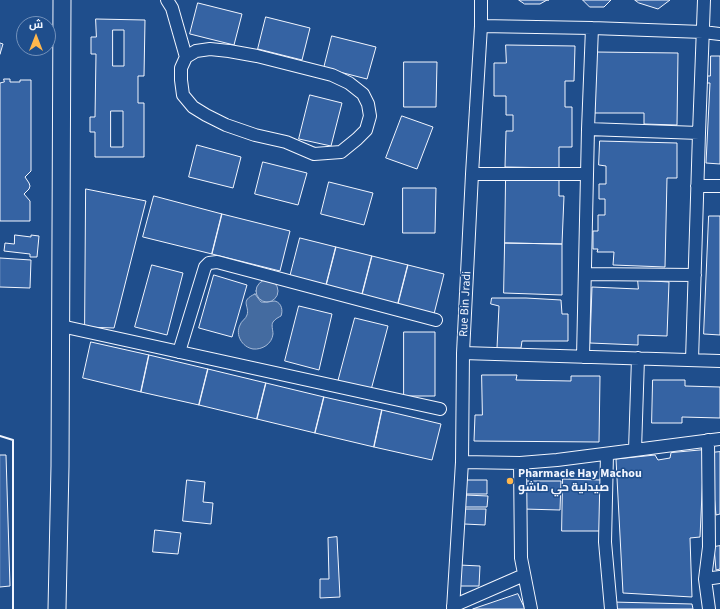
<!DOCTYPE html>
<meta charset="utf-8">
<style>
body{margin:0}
#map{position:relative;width:720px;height:609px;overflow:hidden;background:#1f4e8c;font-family:"Source Sans 3",Cairo,sans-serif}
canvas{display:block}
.north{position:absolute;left:16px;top:16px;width:40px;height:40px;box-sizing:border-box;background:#1f4e8c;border:1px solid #7391ba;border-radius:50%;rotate:0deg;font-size:11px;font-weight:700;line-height:16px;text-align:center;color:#f2f6ff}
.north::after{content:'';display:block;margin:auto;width:14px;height:18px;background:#ffb74d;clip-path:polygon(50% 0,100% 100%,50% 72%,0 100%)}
</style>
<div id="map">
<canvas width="720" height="609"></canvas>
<div class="north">ش</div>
</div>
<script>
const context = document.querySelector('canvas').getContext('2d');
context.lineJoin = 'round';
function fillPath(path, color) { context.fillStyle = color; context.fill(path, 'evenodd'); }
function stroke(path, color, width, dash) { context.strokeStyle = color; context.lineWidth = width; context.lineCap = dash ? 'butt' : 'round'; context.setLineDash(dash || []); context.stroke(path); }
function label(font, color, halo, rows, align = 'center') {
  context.font = font + ' "Source Sans 3",Cairo,sans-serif'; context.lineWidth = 3; context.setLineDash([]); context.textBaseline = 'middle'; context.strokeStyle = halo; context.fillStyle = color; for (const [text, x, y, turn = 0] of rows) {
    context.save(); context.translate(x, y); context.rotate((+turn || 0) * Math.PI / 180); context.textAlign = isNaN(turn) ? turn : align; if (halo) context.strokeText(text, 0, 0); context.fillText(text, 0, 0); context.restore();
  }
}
const water = new Path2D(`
 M256 291a11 11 0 1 1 22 0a11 11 0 1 1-22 0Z
 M 255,294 L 261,302 C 267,303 271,301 275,301 C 282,303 283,311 281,316 C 279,317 275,319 273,322 C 271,325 273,330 273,334 C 272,344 262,350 253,349 C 242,347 235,335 240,325 C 241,321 246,319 247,315 C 250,306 239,301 255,294 Z`);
fillPath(water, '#446ba0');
stroke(water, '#a8bbd7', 1);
const building = new Path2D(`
 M 519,0 L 549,0 L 547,0 L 540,4 L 525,4 Z
 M 583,0 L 611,0 L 604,7 L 590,7 Z
 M 635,0 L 670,0 L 658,9 L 639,3 Z
 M 198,3 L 242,14 L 234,45 L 190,34 Z
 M 266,17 L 310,28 L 302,60 L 258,49 Z
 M 96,19 L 145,20 L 144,76 L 138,76 L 138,103 L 144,103 L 144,157 L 95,157 L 95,132 L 90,132 L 90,117 L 95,117 L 96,54 L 91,54 L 91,37 L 96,37 ZM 113,30 L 124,30 L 124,66 L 113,66 ZM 111,111 L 123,111 L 123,147 L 111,147 Z
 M 332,36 L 376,47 L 367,79 L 324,68 Z
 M 0,43 L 3,44 L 0,54 Z
 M 506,45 L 575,46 L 574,81 L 565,81 L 565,107 L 572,107 L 572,147 L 559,147 L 559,168 L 505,167 L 506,131 L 513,131 L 513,115 L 506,115 L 506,96 L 494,96 L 494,63 L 506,63 Z
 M 595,52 L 678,53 L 677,125 L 644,124 L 644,113 L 595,113 Z
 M 711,56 L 720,56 L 720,164 L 706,163 L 710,83 L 704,83 L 704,76 L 710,76 Z
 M 404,62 L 437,62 L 436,107 L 404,107 Z
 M 4,79 L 10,79 L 10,82 L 20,82 L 20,80 L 31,80 L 31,171 L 25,177 L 29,183 L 30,186 L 29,189 L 24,194 L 30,201 L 30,221 L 0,221 L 0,83 L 4,82 Z
 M 310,95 L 342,103 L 331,146 L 299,139 Z
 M 402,116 L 433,127 L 417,169 L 386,158 Z
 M 600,141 L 677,143 L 677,178 L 667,178 L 665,267 L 613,265 L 614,252 L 597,252 L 598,249 L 593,249 L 593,231 L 598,231 L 598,215 L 605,215 L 605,199 L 599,199 L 599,184 L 606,184 L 606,166 L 599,165 Z
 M 197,145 L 241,157 L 233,188 L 189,177 Z
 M 263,162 L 307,173 L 298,205 L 255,194 Z
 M 506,177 L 559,179 L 559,196 L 564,196 L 562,244 L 505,243 Z
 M 329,182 L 373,193 L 364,225 L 321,214 Z
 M 403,188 L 436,188 L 435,233 L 403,233 Z
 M 86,189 L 146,201 L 114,328 L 85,327 Z
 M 154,196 L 222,214 L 212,254 L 143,237 Z
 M 222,214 L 290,231 L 280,271 L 212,254 Z
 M 709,216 L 720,216 L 720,335 L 704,334 Z
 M 15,235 L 31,237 L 31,235 L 39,236 L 37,257 L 30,257 L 30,254 L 4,251 L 5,243 L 14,244 Z
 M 300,238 L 336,247 L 326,286 L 290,277 Z
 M 505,243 L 562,244 L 562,295 L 504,293 Z
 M 336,247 L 372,256 L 362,295 L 326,286 Z
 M 372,256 L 408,265 L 398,304 L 362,295 Z
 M 0,258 L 31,260 L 30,288 L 0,287 Z
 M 152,265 L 183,273 L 167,335 L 135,327 Z
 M 408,265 L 444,274 L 434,314 L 398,304 Z
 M 214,275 L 247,285 L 232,337 L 199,328 Z
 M 638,280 L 669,282 L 667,336 L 638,335 L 638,345 L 590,343 L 592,287 L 638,289 Z
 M 492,298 L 526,298 L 561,300 L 562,314 L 568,314 L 568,341 L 522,341 L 521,348 L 497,348 L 499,306 L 491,304 Z
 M 299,306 L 332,314 L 319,370 L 285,361 Z
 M 355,318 L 388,326 L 371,390 L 338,382 Z
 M 404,332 L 435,332 L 435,396 L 404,396 Z
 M 91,342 L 149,355 L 141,392 L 83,378 Z
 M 149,355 L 208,369 L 199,405 L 141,392 Z
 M 208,369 L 266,383 L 257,419 L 199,405 Z
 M 482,375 L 517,375 L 516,380 L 571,381 L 571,376 L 600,376 L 599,442 L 474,441 L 475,415 L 482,415 Z
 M 653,380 L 685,380 L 685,386 L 720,387 L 720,418 L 682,417 L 682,423 L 652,423 Z
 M 266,383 L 324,397 L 315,433 L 257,419 Z
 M 324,397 L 382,410 L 374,447 L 315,433 Z
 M 382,410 L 441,424 L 432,460 L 374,447 Z
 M 704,450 L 700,537 L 690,538 L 692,597 L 623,593 L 616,459 L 655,455 L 658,460 L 670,458 L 671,453 Z
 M 720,452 L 720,514 L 716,515 L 710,453 Z
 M 0,455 L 6,455 L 10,586 L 0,587 Z
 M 563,479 L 601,480 L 600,531 L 562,531 Z
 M 187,480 L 205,482 L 203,502 L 213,503 L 211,524 L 183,521 Z
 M 463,480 L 487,480 L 487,494 L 463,494 Z
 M 523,481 L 561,481 L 560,510 L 523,509 Z
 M 465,495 L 488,496 L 487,507 L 464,507 Z
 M 465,509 L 486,509 L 485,525 L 464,524 Z
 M 155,530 L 181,533 L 178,554 L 153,552 Z
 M 337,537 L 340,597 L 320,598 L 320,579 L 329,579 L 328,538 Z
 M 720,546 L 720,569 L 716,570 L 714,547 Z
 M 459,565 L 480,566 L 479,586 L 459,586 Z
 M 518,594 L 525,609 L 473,609 Z
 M 612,602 L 692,604 L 693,609 L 615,609 Z`);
fillPath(building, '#3563a3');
stroke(building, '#f2f6ff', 1);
const street = new Path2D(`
 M 167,0 L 172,8 L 186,57 L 181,68 L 181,80 L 183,95 L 193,107 L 206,115 L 226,125 L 255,135 L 286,142 L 314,154 L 341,152 L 357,139 L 366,130 L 370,116 L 368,104 L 363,94 L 349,83 L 332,75 L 257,56 L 229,51 L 210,49 L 196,51 L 186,57
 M 481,26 L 592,28 L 703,32 L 720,34
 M 588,129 L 592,28
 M 472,174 L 586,174
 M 697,186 L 720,186
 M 585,274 L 695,275
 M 61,326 L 440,409
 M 179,352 L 205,267 L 209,263 L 217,262 L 436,320
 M 463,353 L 720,361
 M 583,357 L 588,129 L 699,133
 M 692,360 L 699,133 L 704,0
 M 708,440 L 709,547 L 705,579 L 709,609
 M 635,450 L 638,358
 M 607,454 L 605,542 L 611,609
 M 462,462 L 520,463 L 557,460 L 635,450 L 720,439
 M 520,463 L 521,558 L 531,609
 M 705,579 L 720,577
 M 453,606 L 524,575
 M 453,609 L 462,462 L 463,353 L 472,174 L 481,26 L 481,0`);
const secondary = new Path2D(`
 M 57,609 L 60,466 L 62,0`);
stroke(street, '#f2f6ff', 14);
stroke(secondary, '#f2f6ff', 19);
stroke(street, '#1f4e8c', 12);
stroke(secondary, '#1f4e8c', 17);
stroke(new Path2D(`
 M 0,436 L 13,440 L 13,609`), '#f2f6ff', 2);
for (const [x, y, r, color] of [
 [510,481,4,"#ffb74d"]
]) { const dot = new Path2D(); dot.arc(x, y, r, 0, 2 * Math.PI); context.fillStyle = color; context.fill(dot); stroke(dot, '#1f4e8c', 1.5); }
label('12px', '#f2f6ff', '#1f4e8c', [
 ["Rue Bin Jradi",466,304,-87]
]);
label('bold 12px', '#f2f6ff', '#1f4e8c', [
 ["Pharmacie Hay Machou",518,474],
 ["صيدلية حي ماشو",518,488]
], 'left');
</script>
